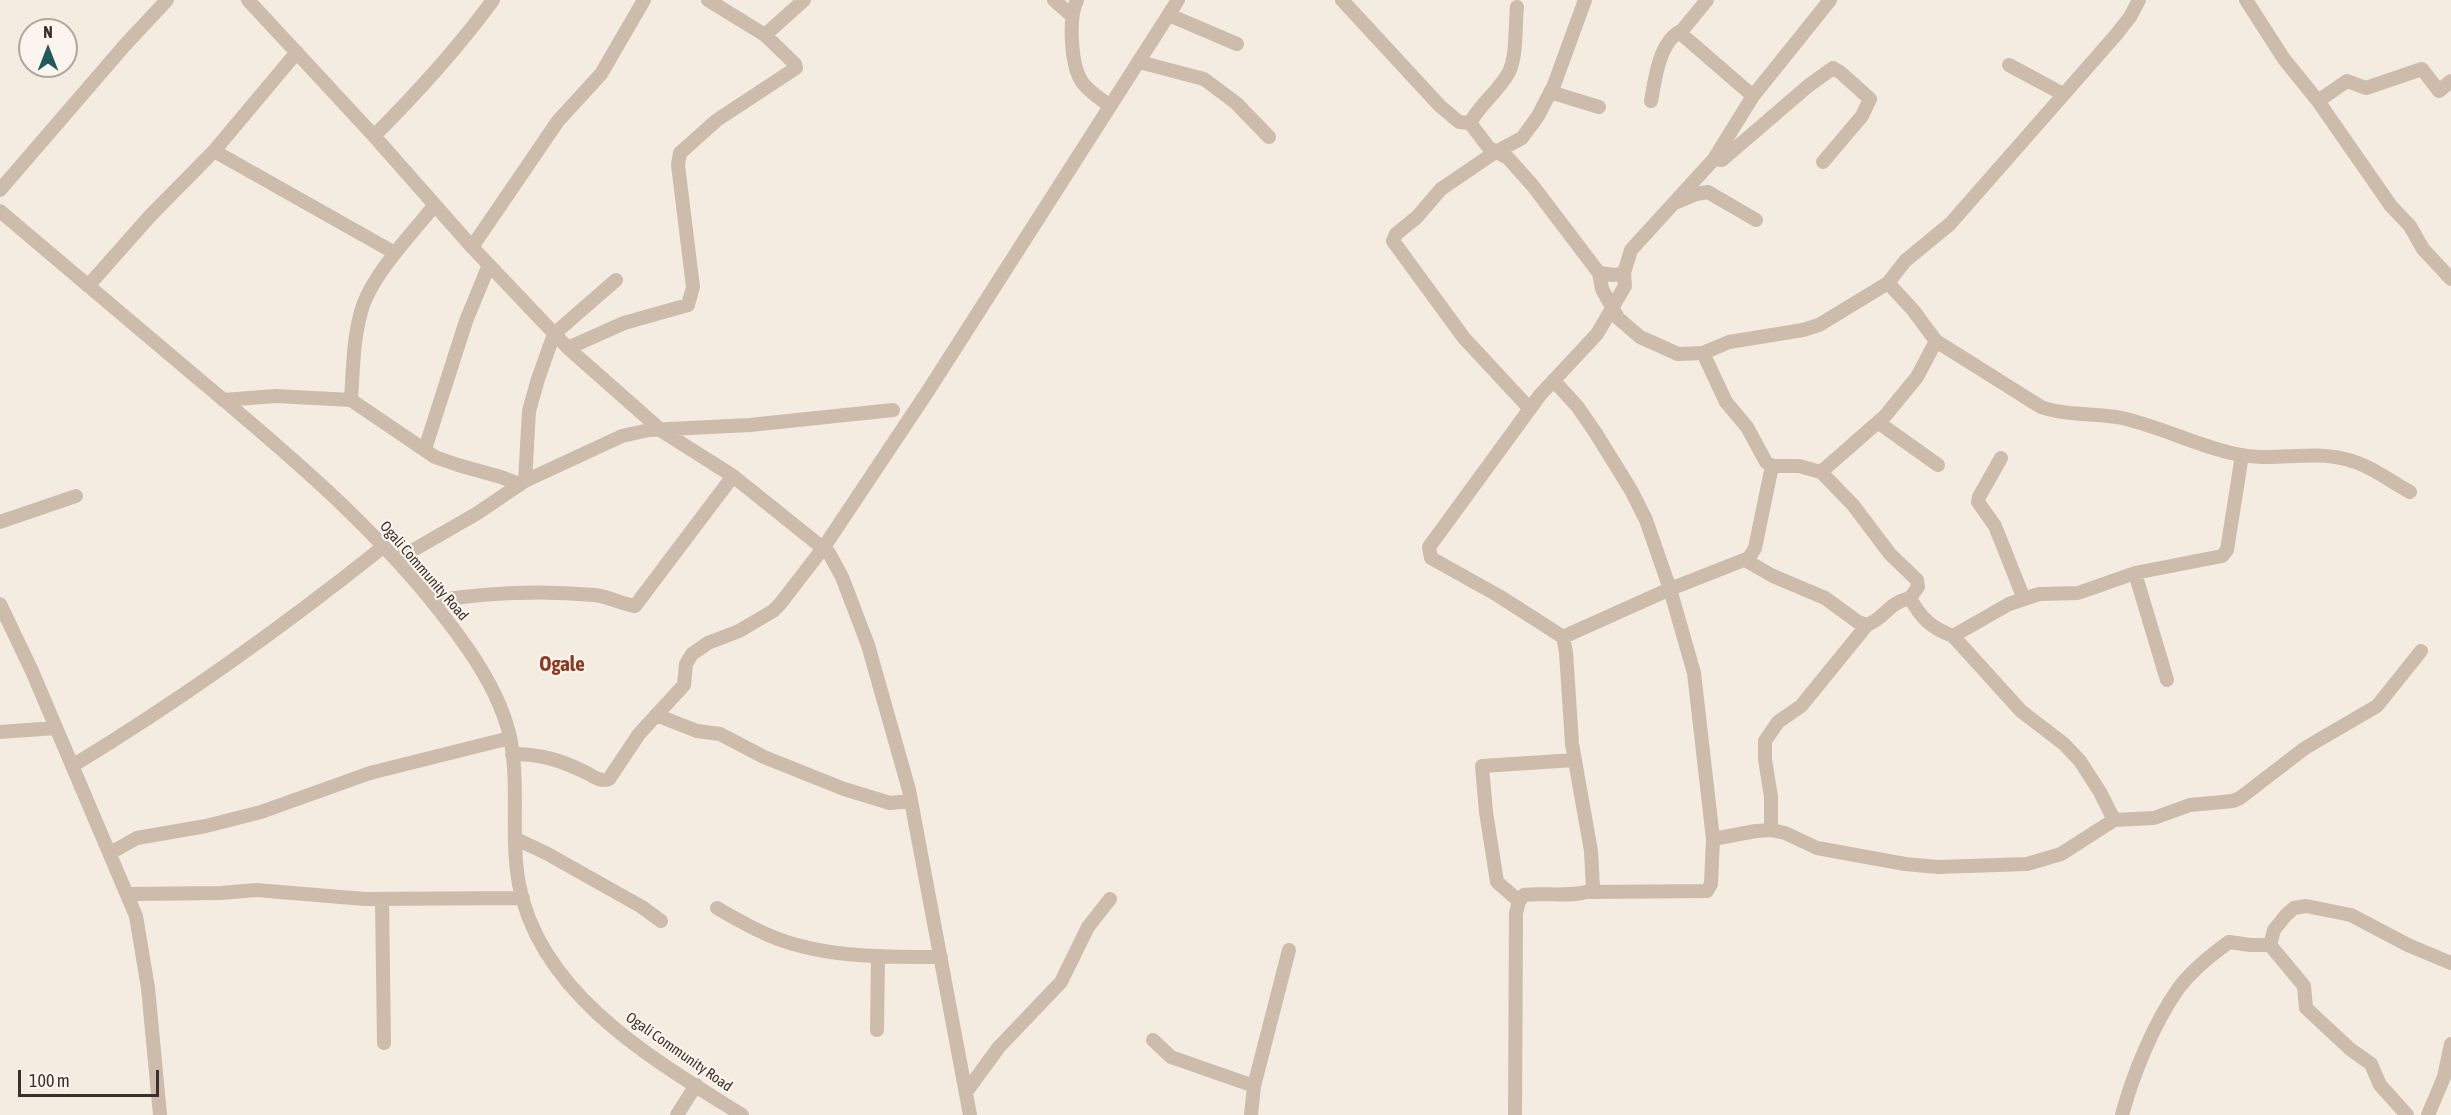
<!DOCTYPE html>
<style>
body{margin:0}
#map{position:relative;width:2451px;height:1115px;overflow:hidden;background:#f4ebe1;font-family:"Asap Condensed",sans-serif}
canvas{display:block}
.north{position:absolute;left:18px;top:18px;width:60px;height:60px;box-sizing:border-box;background:#fbf5ee;border:2px solid #aea6a0;border-radius:50%;rotate:0deg;font-size:16px;font-weight:700;line-height:24px;text-align:center;color:#3b302b}
.north::after{content:'';display:block;margin:auto;width:21px;height:27px;background:#1f5a5e;clip-path:polygon(50% 0,100% 100%,50% 72%,0 100%)}
.scale{position:absolute;left:18px;top:1070px;width:141px;height:27px;box-sizing:border-box;border:3px solid #3b302b;border-top:0;padding-left:8px;font-size:18px;line-height:21px;white-space:nowrap;color:#3b302b;-webkit-text-stroke:4px #fbf5ee;paint-order:stroke}
</style>
<div id="map">
<canvas width="2451" height="1115"></canvas>
<div class="north">N</div>
<div class="scale">100 m</div>
</div>
<script>
const context = document.querySelector('canvas').getContext('2d');
context.lineJoin = 'round';
function stroke(path, color, width, dash) { context.strokeStyle = color; context.lineWidth = width; context.lineCap = dash ? 'butt' : 'round'; context.setLineDash(dash || []); context.stroke(path); }
function label(font, color, halo, rows, align = 'center') {
  context.font = font + ' "Asap Condensed",sans-serif'; context.lineWidth = 4.5; context.setLineDash([]); context.textBaseline = 'middle'; context.strokeStyle = halo; context.fillStyle = color; for (const [text, x, y, turn = 0] of rows) {
    context.save(); context.translate(x, y); context.rotate((+turn || 0) * Math.PI / 180); context.textAlign = isNaN(turn) ? turn : align; if (halo) context.strokeText(text, 0, 0); context.fillText(text, 0, 0); context.restore();
  }
}
stroke(new Path2D(`
 M 248,0 L 374,136 L 472,247 L 568,348 L 662,431 L 733,476 L 829,553 L 842,577 L 868,645 L 909,790 L 970,1115
 M 1054,0 L 1072,16
 M 1077,0 C 1068,18 1071,66 1082,82 C 1089,92 1101,99 1110,106
 M 1342,0 L 1440,106 L 1459,122 L 1470,123 L 1489,148 L 1508,158 L 1533,186 L 1599,273 L 1614,275 L 1624,273
 M 2246,0 L 2284,59 L 2318,101 L 2391,206 L 2410,226 L 2423,249 L 2451,279
 M 1169,15 L 1237,44
 M 1680,33 L 1707,0
 M 765,35 L 804,0
 M 1139,62 L 1204,79 L 1236,103 L 1269,137
 M 2009,65 L 2063,94
 M 1550,92 L 1599,107
 M 1651,101 C 1655,79 1659,44 1679,32 L 1753,96
 M 2318,101 L 2347,81 L 2366,88 L 2422,69 L 2439,91 L 2451,81
 M 1470,123 C 1480,104 1499,91 1509,72 C 1517,56 1515,25 1517,7
 M 374,136 C 417,93 457,49 493,0
 M 214,151 L 395,253
 M 1714,159 L 1722,160 L 1808,86 L 1833,68 L 1840,72 L 1870,99 L 1862,116 L 1823,162
 M 0,190 L 125,45 L 167,0
 M 1677,202 L 1696,194 L 1708,192 L 1756,220
 M 0,211 C 67,268 134,325 201,381 C 297,461 396,545 468,649 C 486,675 503,706 510,737 C 520,785 510,836 519,884 C 540,995 654,1060 742,1115
 M 472,247 L 558,121 L 601,74 L 644,0
 M 1599,273 L 1602,289 L 1618,318 L 1640,337 L 1678,354 L 1703,353 L 1729,342 L 1803,330 L 1819,325 L 1888,283 L 1905,261 L 1950,224 L 2115,36 L 2130,17 L 2139,0
 M 1888,283 L 1913,310 L 1936,341 L 2041,407 C 2067,416 2096,413 2122,418 C 2162,427 2197,446 2236,454 C 2272,462 2310,450 2345,459 C 2368,464 2390,481 2410,492
 M 88,286 L 150,216 L 214,151 L 297,52
 M 568,348 L 624,323 L 688,305 L 693,287 L 678,165 L 680,153 L 717,120 L 796,68 L 795,64 L 765,35 L 708,0
 M 1703,353 L 1726,402 L 1747,427 L 1766,462 L 1772,466 L 1799,466 L 1821,472 L 1853,505 L 1890,554 L 1917,580 L 1918,587 L 1910,598 C 1921,618 1931,628 1953,636
 M 1554,381 L 1577,406 L 1595,432 L 1631,490 L 1646,520 L 1670,589 L 1694,673 L 1713,839
 M 223,400 L 276,396 L 351,400 L 435,457 L 458,465 L 501,477 L 519,484
 M 351,400 C 353,371 353,340 361,312 C 370,277 412,233 435,205
 M 1530,409 L 1464,338 L 1393,241 L 1396,234 L 1417,217 L 1441,189 L 1494,153 L 1522,138 L 1538,116 L 1554,85 L 1585,0
 M 1879,423 L 1938,465
 M 425,449 L 466,321 L 489,265
 M 2001,458 L 1979,497 L 1978,502 L 1995,526 L 2024,599
 M 1821,472 L 1885,416 L 1917,377 L 1936,341
 M 525,481 L 529,411 L 538,379 L 554,334 L 616,280
 M 0,522 L 76,496
 M 396,560 L 476,514 L 525,481 L 622,436 L 649,430 L 750,425 L 893,410
 M 1745,560 L 1773,576 L 1825,598 L 1858,622 L 1867,625
 M 2135,573 L 2167,680
 M 432,601 C 484,593 542,590 594,595 C 608,596 621,604 635,606 L 733,476
 M 0,604 L 32,671 L 136,916 L 148,988 L 160,1115
 M 1563,637 L 1670,589 L 1749,558 L 1755,548 L 1772,466
 M 656,715 L 697,731 L 720,734 L 764,757 L 844,789 L 890,803 L 911,801
 M 0,732 L 56,728
 M 512,754 C 540,754 561,760 587,773 C 594,777 601,782 609,779 L 639,734 L 684,685 L 686,664 L 692,654 L 708,643 L 739,631 L 773,611 L 780,604 L 824,547 L 928,391 L 1178,0
 M 72,766 C 181,700 284,626 383,547
 M 2114,820 L 2100,792 L 2080,761 L 2064,744 L 2021,711 L 1953,636 L 2009,604 L 2039,594 L 2078,593 L 2135,573 L 2222,556 L 2227,550 L 2242,455
 M 1771,830 L 1771,797 L 1765,759 L 1765,741 L 1778,722 L 1801,706 L 1867,625 C 1887,617 1886,604 1910,598
 M 516,839 L 546,853 L 642,907 L 661,921
 M 110,853 L 137,838 L 206,826 L 261,812 L 370,773 L 510,738
 M 1589,892 L 1707,891 L 1711,884 L 1713,839 L 1756,831 L 1771,830 L 1785,833 L 1817,848 L 1905,864 L 1938,867 L 2027,864 L 2061,854 L 2114,820 L 2154,818 L 2190,805 L 2233,801 L 2240,798 L 2305,748 L 2377,706 L 2421,651
 M 128,894 L 221,893 L 256,890 L 365,899 L 523,898
 M 382,899 L 384,1043
 M 1519,901 L 1497,882 L 1486,812 L 1482,766 L 1575,760
 M 717,908 C 743,923 769,938 797,945 C 844,958 894,957 941,957
 M 2270,945 L 2274,930 L 2286,915 L 2294,908 L 2306,906 L 2351,915 L 2408,945 L 2451,963
 M 877,1030 L 878,956
 M 1153,1040 L 1171,1057 L 1254,1086
 M 966,1092 L 999,1047 L 1061,982 L 1088,927 L 1110,899
 M 677,1115 L 696,1085
 M 1251,1115 L 1254,1086 L 1289,950
 M 1515,1115 L 1516,913 L 1519,901 L 1524,895 C 1541,892 1583,899 1593,888 L 1591,851 L 1572,744 L 1566,652 L 1563,637 L 1499,596 L 1431,558 L 1429,547 L 1540,395 L 1597,334 L 1625,286 L 1624,273 L 1631,250 L 1714,159 L 1753,96 L 1830,0
 M 2122,1115 C 2133,1074 2154,1023 2178,989 C 2191,971 2211,955 2229,942 L 2250,945 L 2270,945 L 2304,986 L 2306,1008 L 2350,1049 L 2371,1064 L 2380,1085 L 2407,1115
 M 2428,1115 L 2444,1077 L 2451,1044`), '#cdbbac', 14);
label('15px', '#3b302b', '#fbf5ee', [
 ["Ogali Community Road",424,571,49],
 ["Ogali Community Road",679,1052,35]
]);
label('bold 21px', '#8c3b22', '#fbf5ee', [
 ["Ogale",562,664]
]);
</script>
